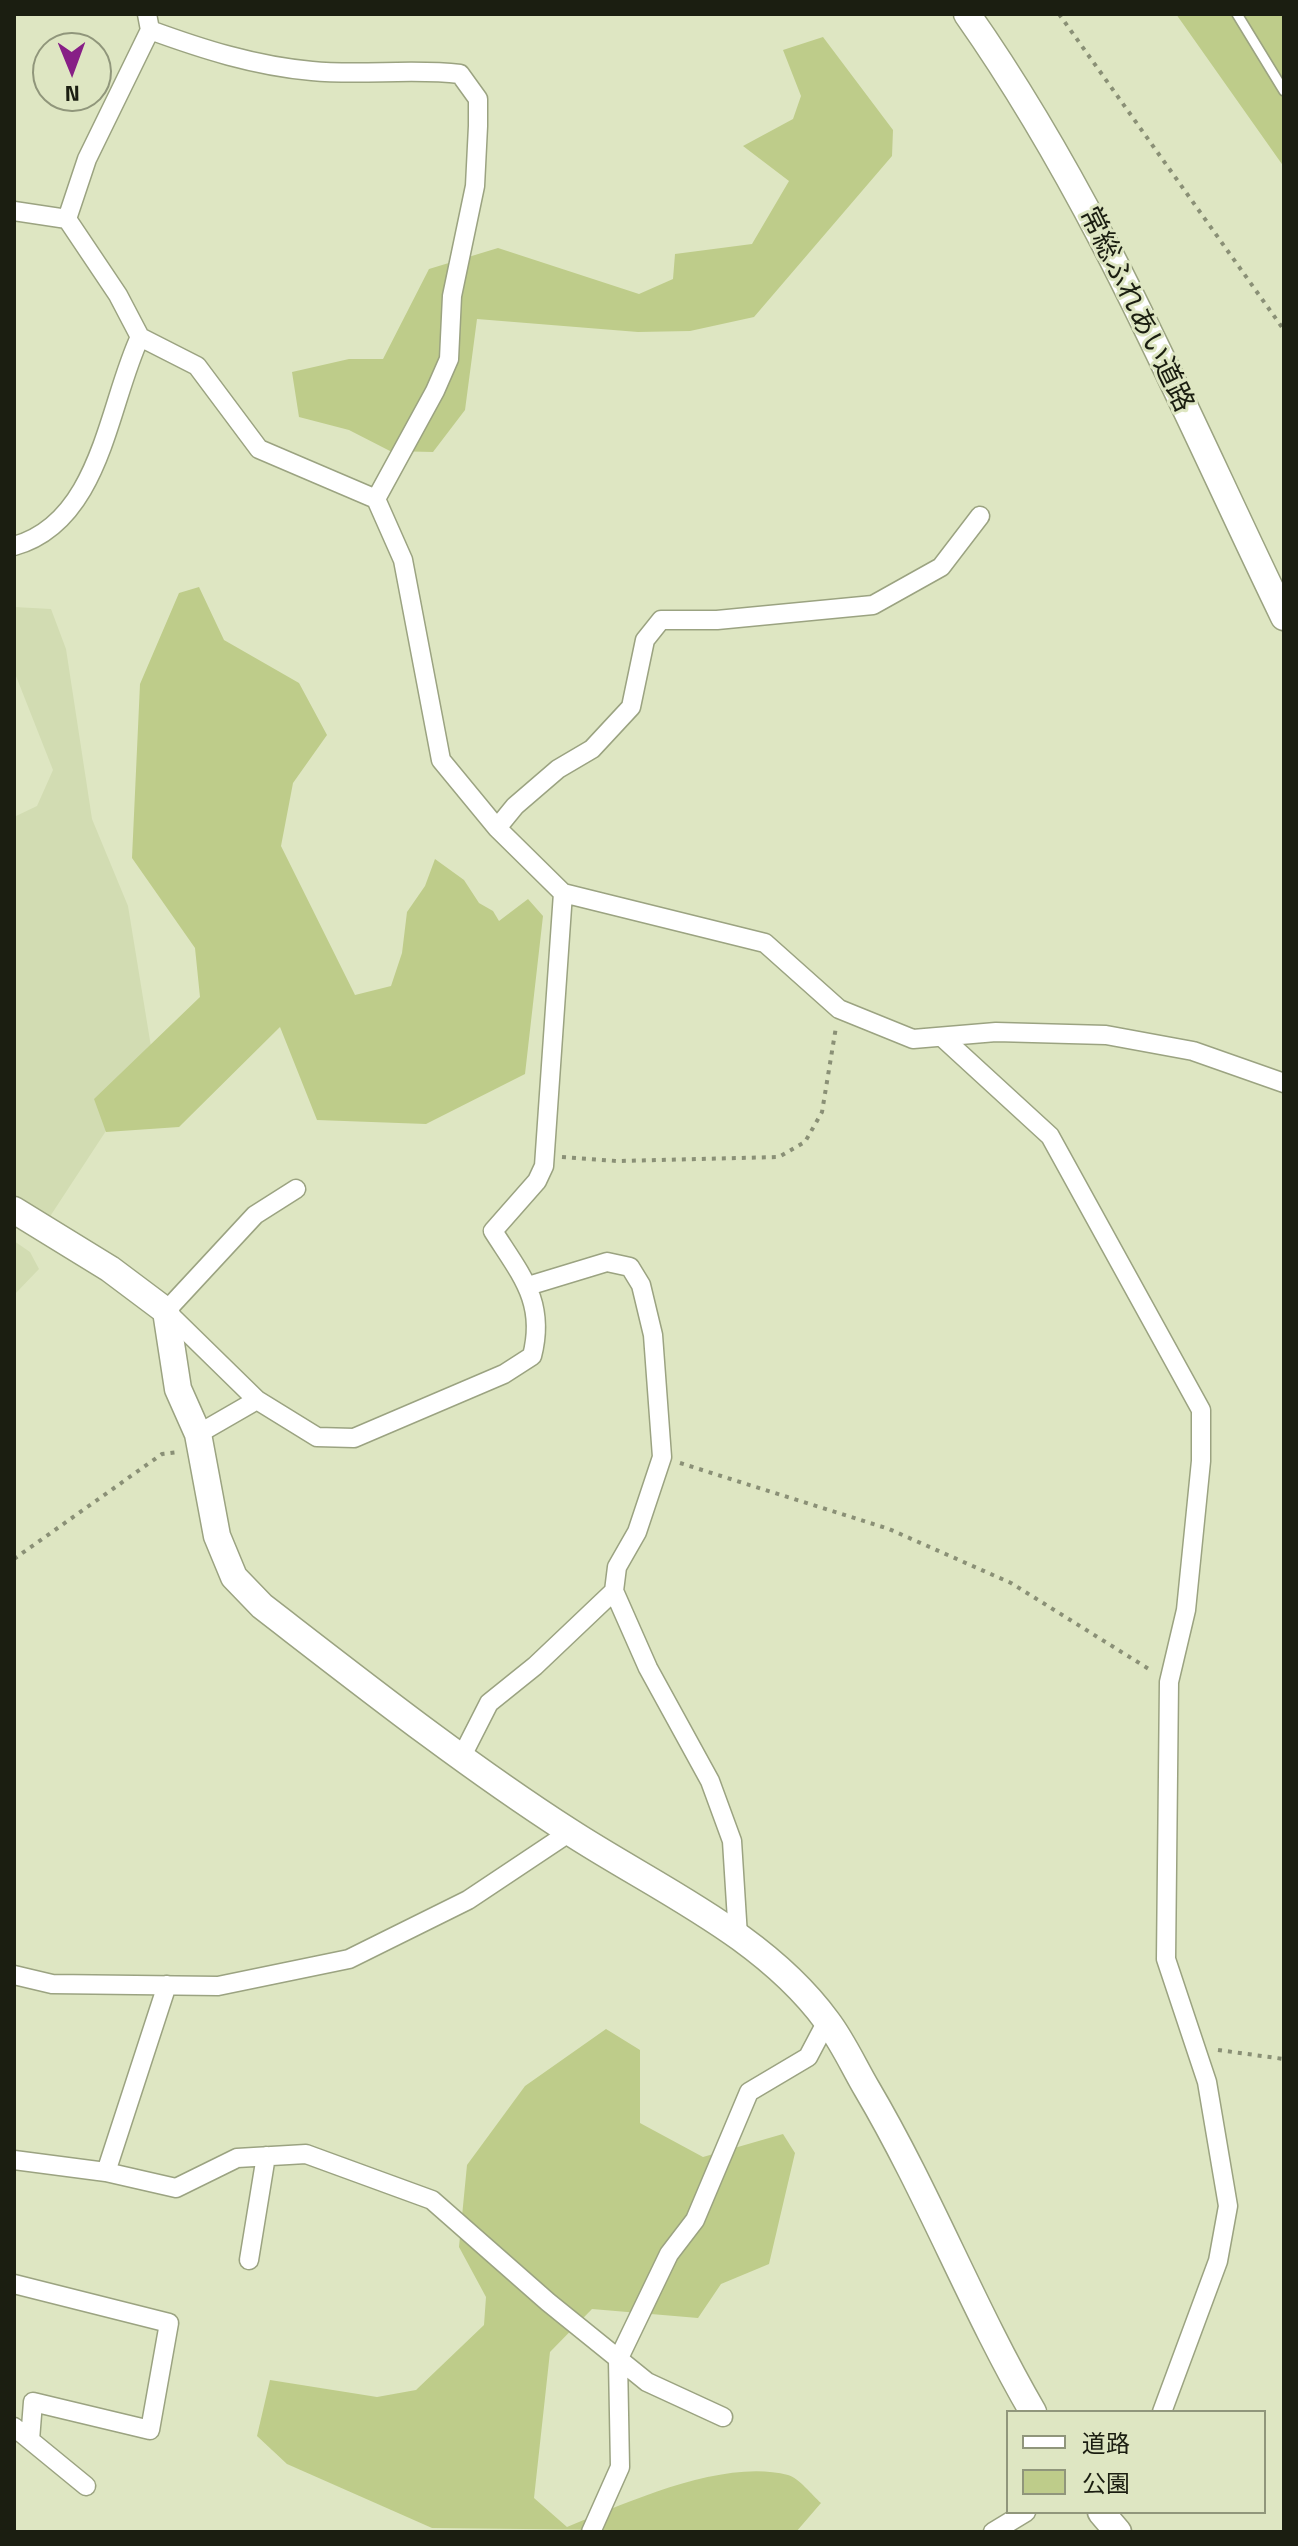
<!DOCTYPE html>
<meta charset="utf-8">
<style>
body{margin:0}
#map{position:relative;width:1298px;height:2546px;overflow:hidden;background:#dee6c2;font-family:"Titillium Web","Noto Sans JP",sans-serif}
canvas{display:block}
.frame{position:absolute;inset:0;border:16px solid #1b1e11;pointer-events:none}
.legend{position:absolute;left:1006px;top:2410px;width:260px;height:104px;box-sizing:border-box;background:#dee6c2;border:2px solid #90967b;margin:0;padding:10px 14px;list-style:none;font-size:24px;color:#1b1e11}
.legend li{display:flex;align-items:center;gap:16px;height:40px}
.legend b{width:40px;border:2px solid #90967b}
.north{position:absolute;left:32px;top:32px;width:80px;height:80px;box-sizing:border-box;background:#dee6c2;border:2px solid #90967b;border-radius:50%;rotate:179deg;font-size:22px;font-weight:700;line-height:32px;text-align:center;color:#1b1e11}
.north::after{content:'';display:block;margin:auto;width:28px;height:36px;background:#871f86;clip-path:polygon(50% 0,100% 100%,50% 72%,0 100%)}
</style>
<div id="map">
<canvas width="1298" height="2546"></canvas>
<div class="frame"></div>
<ul class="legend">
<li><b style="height:10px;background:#fff"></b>道路</li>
<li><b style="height:22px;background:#becc8a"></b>公園</li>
</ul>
<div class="north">N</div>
</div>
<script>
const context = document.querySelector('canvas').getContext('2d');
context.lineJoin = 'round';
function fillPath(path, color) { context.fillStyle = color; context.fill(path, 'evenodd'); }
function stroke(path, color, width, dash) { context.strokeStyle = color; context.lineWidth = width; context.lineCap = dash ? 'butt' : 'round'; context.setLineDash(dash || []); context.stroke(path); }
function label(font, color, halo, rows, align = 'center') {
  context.font = font + ' "Titillium Web","Noto Sans JP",sans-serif'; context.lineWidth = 6; context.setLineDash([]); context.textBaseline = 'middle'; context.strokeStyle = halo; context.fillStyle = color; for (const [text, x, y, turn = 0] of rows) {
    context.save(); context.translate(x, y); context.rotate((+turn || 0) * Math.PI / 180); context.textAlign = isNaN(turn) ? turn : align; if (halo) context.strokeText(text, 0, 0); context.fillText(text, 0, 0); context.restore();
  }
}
fillPath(new Path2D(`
 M 14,607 L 51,609 L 66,649 L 92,819 L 128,906 L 153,1059 L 49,1218 L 14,1199 L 14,817 L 37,806 L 53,770 L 14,671 Z
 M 14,1241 L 30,1252 L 39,1269 L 14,1295 Z`), '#d2dcb2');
fillPath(new Path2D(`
 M 1176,14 L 1284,14 L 1284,167 Z
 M 823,37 L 893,130 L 892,156 L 754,317 L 690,331 L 638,332 L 477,319 L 465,410 L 433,452 L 390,451 L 349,430 L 299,417 L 292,372 L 349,359 L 383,359 L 429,269 L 498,248 L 639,294 L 673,279 L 675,254 L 752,244 L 789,181 L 743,146 L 793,119 L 801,96 L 783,50 Z
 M 199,587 L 224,640 L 299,683 L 327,735 L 293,783 L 281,846 L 355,995 L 391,986 L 402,953 L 407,912 L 425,886 L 435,859 L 464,880 L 479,903 L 493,911 L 499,921 L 528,899 L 543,916 L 525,1074 L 426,1124 L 317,1120 L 280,1027 L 179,1127 L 106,1132 L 94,1099 L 200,997 L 195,948 L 132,858 L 140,684 L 179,593 Z
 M 606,2029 L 640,2050 L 640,2123 L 703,2157 L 783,2134 L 795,2153 L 769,2264 L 721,2284 L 698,2318 L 592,2309 L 550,2352 L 534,2498 L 567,2527 C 626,2503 723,2458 788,2475 C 799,2478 812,2495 821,2503 L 796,2532 L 432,2528 L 287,2464 L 257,2436 L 270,2380 L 377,2397 L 416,2390 L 484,2325 L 486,2297 L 459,2247 L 467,2165 L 525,2086 Z`), '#becc8a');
const lane = new Path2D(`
 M 1237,14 L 1284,91`);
const street = new Path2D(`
 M 150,30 C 202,49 255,66 312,71 C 361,76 411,68 460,74 L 478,99 L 478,126 L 475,186 L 452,296 L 449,359 L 435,391 L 376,499
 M 14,211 L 67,219
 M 140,337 L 197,366 L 259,449 L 376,499 L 403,560 L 441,760 L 497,828 L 563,893 L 765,943 L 839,1009 L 913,1039 L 996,1032 L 1106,1035 L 1193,1051 L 1284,1083
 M 14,546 C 101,522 108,404 140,337 L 118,295 L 67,219 L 87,159 L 150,30 L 147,14
 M 497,828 L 515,806 L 558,769 L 592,749 L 631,707 L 645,640 L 661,620 L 717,620 L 873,605 L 941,567 L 980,516
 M 942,1037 L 1050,1136 L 1201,1410 L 1201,1461 L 1186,1610 L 1169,1682 L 1166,1959 L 1207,2082 L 1228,2206 L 1218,2261 L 1162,2412
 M 528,1286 L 607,1262 L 630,1267 L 641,1285 L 653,1335 L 662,1457 L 637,1532 L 617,1567 L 614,1591 L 648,1668 L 710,1781 L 732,1841 L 738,1936
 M 257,1400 L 166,1311 L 255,1215 L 296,1189
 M 198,1434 L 257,1400 L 317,1437 L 354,1438 L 504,1374 L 532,1356 C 546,1302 521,1275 493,1231 L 537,1181 L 544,1166 L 563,893
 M 461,1758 L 489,1703 L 535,1666 L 614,1591
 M 14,1975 L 52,1984 L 218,1986 L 349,1959 L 468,1900 L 570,1832
 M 14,2160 L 106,2172 L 176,2188 L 237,2158 L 306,2154 L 432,2200 L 548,2302 L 647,2382 L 723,2417
 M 106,2172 L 167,1985
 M 249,2260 L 266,2156
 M 14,2284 L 169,2323 L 150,2430 L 33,2402 L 30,2440
 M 14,2427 L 86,2486
 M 591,2532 L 620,2467 L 618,2360 L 669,2254 L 695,2220 L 749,2092 L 808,2057 L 827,2021
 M 993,2532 L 1026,2512`);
const secondary = new Path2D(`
 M 967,14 C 1098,200 1185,413 1284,617
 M 14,1210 L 110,1269 L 166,1311 L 178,1389 L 198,1434 L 217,1536 L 234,1577 L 262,1606 C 363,1684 463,1763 570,1832 C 658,1889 764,1935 827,2021 C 843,2042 854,2067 867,2089 C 929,2194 972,2307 1033,2412
 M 1101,2512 L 1118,2532`);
stroke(lane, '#9ba381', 12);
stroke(street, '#9ba381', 21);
stroke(secondary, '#9ba381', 29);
stroke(new Path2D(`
 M 1059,14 L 1284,330
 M 562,1157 L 617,1161 L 779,1157 L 805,1142 L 822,1112 L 836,1027
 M 680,1463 L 889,1529 L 1011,1583 L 1152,1671
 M 14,1559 L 162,1454 L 178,1452
 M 1218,2050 L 1284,2059`), '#8a9076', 4, [4, 6]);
stroke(lane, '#fff', 9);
stroke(street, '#fff', 18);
stroke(secondary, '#fff', 26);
label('28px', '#1b1e11', '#dee6c2', [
 ["常総ふれあい道路",1135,310,64]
]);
</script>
